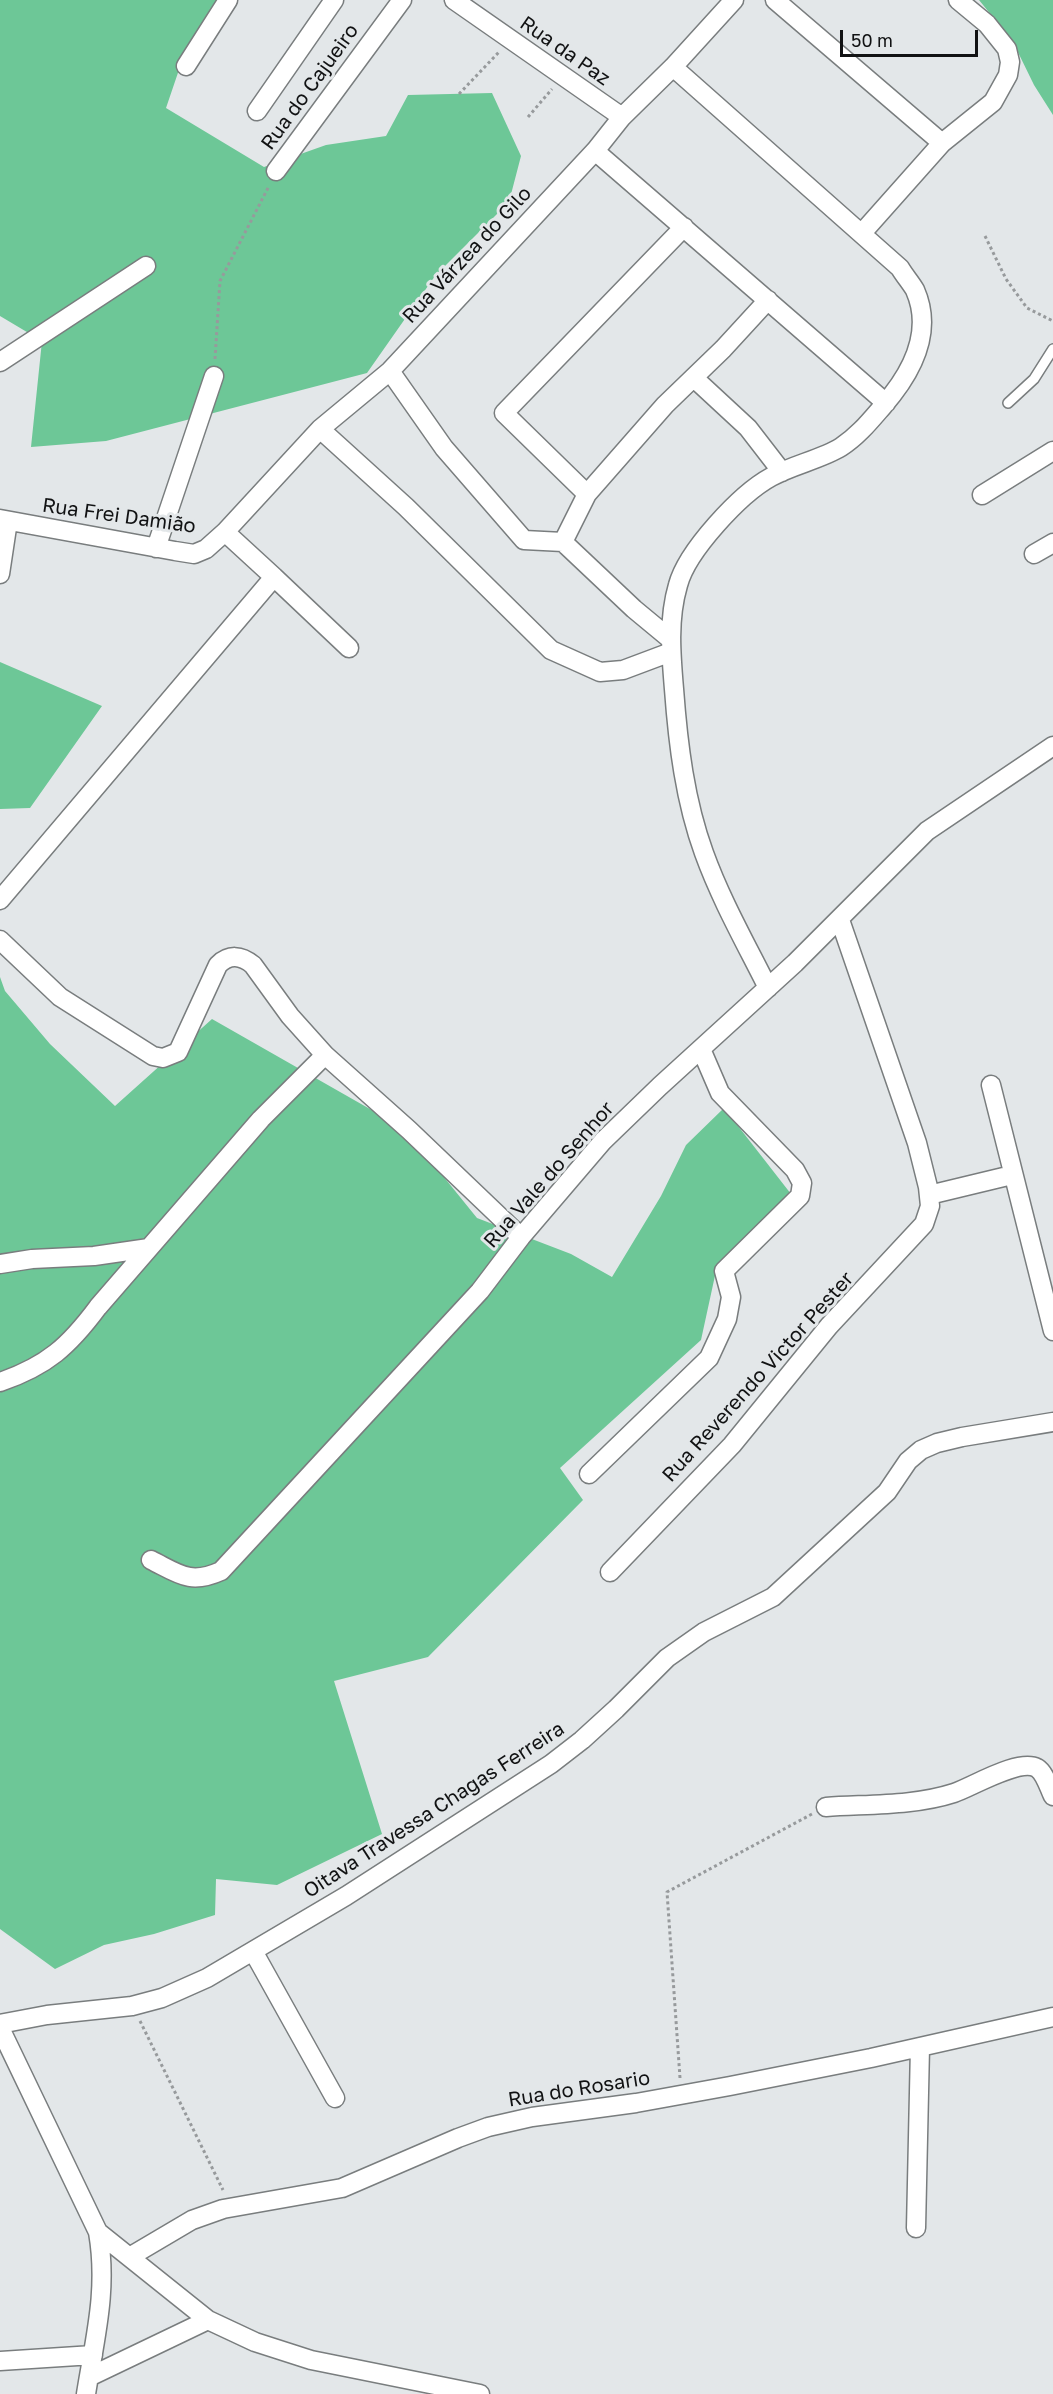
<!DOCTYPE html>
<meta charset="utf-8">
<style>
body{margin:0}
#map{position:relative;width:1053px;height:2394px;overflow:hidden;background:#e3e7e9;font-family:"Golos Text",sans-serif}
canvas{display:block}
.scale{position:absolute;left:840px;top:30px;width:138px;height:27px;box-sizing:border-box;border:3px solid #111213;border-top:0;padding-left:8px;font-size:18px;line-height:21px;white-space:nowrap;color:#111213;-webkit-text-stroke:4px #e3e7e9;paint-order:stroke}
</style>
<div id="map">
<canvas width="1053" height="2394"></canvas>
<div class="scale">50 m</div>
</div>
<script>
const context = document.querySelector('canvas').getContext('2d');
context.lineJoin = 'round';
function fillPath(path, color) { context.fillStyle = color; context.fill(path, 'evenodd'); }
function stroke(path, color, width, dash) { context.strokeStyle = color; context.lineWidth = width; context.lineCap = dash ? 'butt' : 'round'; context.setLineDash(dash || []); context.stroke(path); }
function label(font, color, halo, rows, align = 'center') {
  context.font = font + ' "Golos Text",sans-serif'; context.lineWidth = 6; context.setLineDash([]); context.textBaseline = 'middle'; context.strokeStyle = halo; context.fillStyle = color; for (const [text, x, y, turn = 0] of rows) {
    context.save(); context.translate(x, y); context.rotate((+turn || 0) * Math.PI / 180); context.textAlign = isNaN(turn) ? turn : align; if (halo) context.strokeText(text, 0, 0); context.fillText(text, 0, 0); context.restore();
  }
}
fillPath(new Path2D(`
 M 0,0 L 221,0 L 183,58 L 166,108 L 264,167 L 326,145 L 386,136 L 408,95 L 492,93 L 521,156 L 509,202 L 435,276 L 367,373 L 106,441 L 31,447 L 42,341 L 0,316 Z
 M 979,0 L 1053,0 L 1053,115 L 1034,85 L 1013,42 Z
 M 0,662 L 102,706 L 30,808 L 0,809 Z
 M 0,977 L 5,991 L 50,1044 L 115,1106 L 212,1019 L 405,1129 L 477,1218 L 571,1254 L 612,1277 L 661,1196 L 686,1145 L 724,1108 L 791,1194 L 716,1271 L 701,1340 L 560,1468 L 583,1500 L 428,1657 L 334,1681 L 382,1834 L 277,1885 L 216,1879 L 215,1915 L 154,1934 L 104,1945 L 55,1969 L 0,1929 Z`), '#6dc797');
const lane = new Path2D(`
 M 1008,403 L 1034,379 L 1053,349`);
const street = new Path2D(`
 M 454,0 L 622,117
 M 775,0 L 942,143
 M 186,66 L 228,0
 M 673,67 L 900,268 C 904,275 911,283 915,290 C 934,333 911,374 883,406 C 870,421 858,436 841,447 C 822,459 792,465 771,477 C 740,494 687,551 678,585 C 668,619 671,654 674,689 C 678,744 685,801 704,853 C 721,900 746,944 768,988
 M 257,111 L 334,0
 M 595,151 L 886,403
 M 276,171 L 402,0
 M 862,233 L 942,143 L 993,102 L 1008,75 L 1010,62 L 1007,49 L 987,24 L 958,0
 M 0,362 L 146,266
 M 390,371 L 444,448 L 524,540 L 563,542 L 634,609 L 669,638
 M 694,378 L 748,428 L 782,472
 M 320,429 L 406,507 L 551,650 L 600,672 L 623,670 L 671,652
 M 587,494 L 504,413 L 684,227
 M 982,495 L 1053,451
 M 0,519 L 175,551 L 194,554 L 206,549 L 225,532 L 320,429 L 390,371 L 595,151 L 622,117 L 673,67 L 734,0
 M 563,542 L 587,494 L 665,405 L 723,349 L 768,300
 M 156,548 L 214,376
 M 1034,554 L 1053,543
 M 0,574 L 8,521
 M 274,577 L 349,648
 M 0,900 L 274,577 L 225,532
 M 0,940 L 60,997 L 153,1056 L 163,1058 L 178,1052 L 218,965 C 229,954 241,955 253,965 L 290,1016 L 325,1055 L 409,1130 L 521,1237
 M 991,1085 L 1053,1331
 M 929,1195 L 1012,1175
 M 0,1264 L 32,1259 L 94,1256 L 149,1248
 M 0,1382 C 47,1366 69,1346 98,1307 L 261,1119 L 325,1055
 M 589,1474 L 709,1358 L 727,1319 L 731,1297 L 724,1271 L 800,1196 L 802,1183 L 795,1170 L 720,1093 L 701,1049
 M 151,1560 C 179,1574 190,1585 221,1571 L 480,1291 L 521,1237 L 603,1141 L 660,1086 L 795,963 L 927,831 L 1053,746
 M 610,1572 L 732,1445 L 829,1326 L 924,1224 L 930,1206 L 928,1187 L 917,1143 L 840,920
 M 826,1807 C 868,1804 914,1806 954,1793 C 972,1787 1019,1758 1037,1768 C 1045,1773 1049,1788 1053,1796
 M 253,1951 L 335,2098
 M 0,2024 L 47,2015 L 132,2006 L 162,1998 L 207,1978 L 346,1896 L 551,1764 L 582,1740 L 616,1709 L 667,1658 L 704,1632 L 773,1597 L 887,1492 L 908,1461 L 921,1450 L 937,1443 L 962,1437 L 1053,1422
 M 0,2028 L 98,2232 C 108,2290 95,2337 86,2394
 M 916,2228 L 920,2047
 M 98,2232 L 208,2320 L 255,2342 L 311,2360 L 480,2394
 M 131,2256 L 192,2220 L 223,2209 L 342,2188 L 458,2138 L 488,2127 L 532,2117 L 636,2103 L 730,2086 L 871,2058 L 1053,2017
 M 0,2361 L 93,2355
 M 89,2377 L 208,2320`);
stroke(lane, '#797d7e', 12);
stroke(street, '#797d7e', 21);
stroke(new Path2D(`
 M 459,94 L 499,52
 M 528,117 L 552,89
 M 985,236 L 1006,279 L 1027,308 L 1053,321
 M 215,359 L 220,281 L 269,186
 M 140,2021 L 223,2190
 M 680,2078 L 667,1892 L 812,1814`), '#979a9c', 3, [3, 3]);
stroke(lane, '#fff', 9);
stroke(street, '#fff', 18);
label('20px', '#111213', '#e3e7e9', [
 ["Rua da Paz",565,51,35],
 ["Rua do Cajueiro",310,87,-54],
 ["Rua Várzea do Gilo",467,255,-47],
 ["Rua Frei Damião",119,516,8],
 ["Rua Vale do Senhor",549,1175,-49],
 ["Rua Reverendo Victor Pester",758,1377,-48],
 ["Oitava Travessa Chagas Ferreira",434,1810,-33],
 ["Rua do Rosario",579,2089,-9]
]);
</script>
